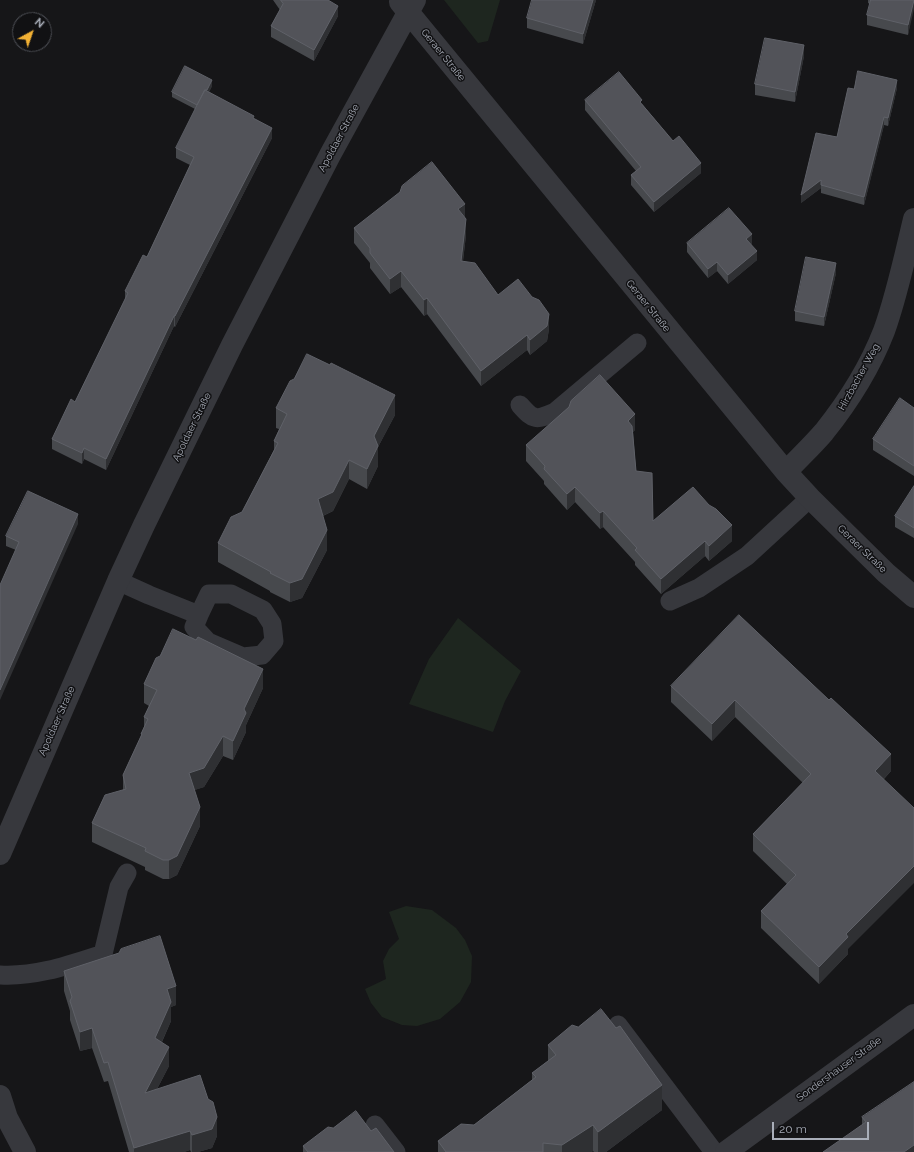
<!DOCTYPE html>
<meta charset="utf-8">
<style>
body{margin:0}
#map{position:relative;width:914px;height:1152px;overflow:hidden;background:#161618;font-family:Raleway,sans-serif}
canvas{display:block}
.north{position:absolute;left:12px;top:12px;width:40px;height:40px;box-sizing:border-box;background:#111113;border:1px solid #4d4f55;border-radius:50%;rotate:40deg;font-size:11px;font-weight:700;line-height:16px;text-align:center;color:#a8adb8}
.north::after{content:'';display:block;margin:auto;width:14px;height:18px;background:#f2b134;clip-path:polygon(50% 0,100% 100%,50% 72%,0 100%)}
.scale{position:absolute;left:772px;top:1122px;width:97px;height:18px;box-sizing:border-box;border:2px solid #a8adb8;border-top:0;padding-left:5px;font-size:12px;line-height:14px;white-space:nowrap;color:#a8adb8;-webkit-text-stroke:3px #111113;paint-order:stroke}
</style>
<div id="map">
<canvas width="914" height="1152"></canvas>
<div class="north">N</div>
<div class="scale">20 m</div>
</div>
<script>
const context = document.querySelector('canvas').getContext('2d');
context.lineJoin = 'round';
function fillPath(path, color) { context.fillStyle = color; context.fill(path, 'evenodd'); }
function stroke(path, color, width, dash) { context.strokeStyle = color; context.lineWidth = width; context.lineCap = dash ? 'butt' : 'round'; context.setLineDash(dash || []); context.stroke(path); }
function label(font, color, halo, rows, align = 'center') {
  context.font = font + ' Raleway,sans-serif'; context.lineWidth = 3; context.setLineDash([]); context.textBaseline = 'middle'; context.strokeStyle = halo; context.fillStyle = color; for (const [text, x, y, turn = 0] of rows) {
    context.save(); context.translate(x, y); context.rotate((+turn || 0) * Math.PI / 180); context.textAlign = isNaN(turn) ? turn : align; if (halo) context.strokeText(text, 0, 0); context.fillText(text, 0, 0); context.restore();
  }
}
fillPath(new Path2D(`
 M 444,0 L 500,0 L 488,41 L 478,43 Z
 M 458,618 L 521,671 L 505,701 L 493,732 L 409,704 L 429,659 Z
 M 406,906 L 432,910 L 456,928 L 465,940 L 472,956 L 471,982 L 460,1002 L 440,1019 L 417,1026 L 402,1025 L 382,1017 L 371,1003 L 365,989 L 386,979 L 383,961 L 389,949 L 399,939 L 389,912 Z`), '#1e261f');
stroke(new Path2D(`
 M 520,405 C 534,421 536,420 555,412 L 637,343
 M 118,581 L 149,595 L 199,615 L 194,627 L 208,642 L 243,657 L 262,655 L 274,641 L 272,624 L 263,610 L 231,594 L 209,594 L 199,615
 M 670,601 L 699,588 L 747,556 L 810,498
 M 0,975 C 36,977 69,965 103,954 L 119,887 L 127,873
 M 618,1025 L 714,1152
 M 375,1125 L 396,1152`), '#37383d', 19);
stroke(new Path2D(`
 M 400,2 L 786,472 L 810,498 L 886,573 L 914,597
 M 786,472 C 798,459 812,446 824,432 C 848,402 870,367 884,331 C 897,295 905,256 914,219
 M 0,854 L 118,581 L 144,525 L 232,345 L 330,155 L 415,0
 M 0,1096 L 7,1118 L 25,1152
 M 726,1152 L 914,1015`), '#37383d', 22);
fillPath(new Path2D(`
 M 273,0 L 328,0 L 338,16 L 314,61 L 271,37 L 271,26 L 280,10 Z
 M 596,0 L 583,44 L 527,28 L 527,18 Z
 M 868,0 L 914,0 L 908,35 L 867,25 L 867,15 L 870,4 L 868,3 Z
 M 804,56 L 795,102 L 755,95 L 755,84 Z
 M 212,86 L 209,92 L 254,119 L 272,138 L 175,327 L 174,326 L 106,470 L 84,459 L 82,464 L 52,449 L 52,439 L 75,402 L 125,300 L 125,291 L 147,257 L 190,165 L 176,158 L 176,148 L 195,109 L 172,97 L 172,92 Z
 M 897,88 L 888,126 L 884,125 L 864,205 L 821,193 L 821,188 L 801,203 L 837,137 L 854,89 Z
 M 585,100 L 642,104 L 673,141 L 701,173 L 654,212 L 631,185 L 631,175 L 636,171 L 585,110 Z
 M 465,218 L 466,235 L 463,261 L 498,295 L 549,329 L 547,341 L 530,355 L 527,350 L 481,386 L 427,314 L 424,316 L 401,287 L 390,294 L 370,268 L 370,263 L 354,243 L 354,228 Z
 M 687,243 L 752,244 L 751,244 L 757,260 L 728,284 L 717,271 L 708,278 L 687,252 Z
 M 836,273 L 824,326 L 795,321 L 795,311 Z
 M 276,408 L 395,415 L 378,447 L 378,466 L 367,489 L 349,479 L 333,511 L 323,516 L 327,550 L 302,598 L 290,602 L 270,592 L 270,591 L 218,562 L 218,543 L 242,512 L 274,450 L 274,441 L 279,429 L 276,428 Z
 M 914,408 L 914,476 L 873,450 L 873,439 Z
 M 635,430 L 633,432 L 636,471 L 653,521 L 732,541 L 709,561 L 705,556 L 661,594 L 635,565 L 635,562 L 603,527 L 600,529 L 575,502 L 567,510 L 544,484 L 544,481 L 526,461 L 526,445 Z
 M 914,486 L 914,538 L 895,527 L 895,516 Z
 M 78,524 L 16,550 L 6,546 L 6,536 Z
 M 739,615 L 891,771 L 884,779 L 848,949 L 848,954 L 819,984 L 761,928 L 761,911 L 787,884 L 753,851 L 753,834 L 803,783 L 735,717 L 712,741 L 671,702 L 671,686 Z
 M 144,684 L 263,688 L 246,725 L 246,732 L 233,760 L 223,756 L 204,787 L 194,790 L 200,826 L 177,875 L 169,879 L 163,879 L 145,870 L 145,867 L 92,842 L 92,823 L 123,790 L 123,775 L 141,736 L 141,734 L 144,727 L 144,717 L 149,706 L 144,703 Z
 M 64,971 L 176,1005 L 171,1007 L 171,1021 L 162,1042 L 169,1066 L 157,1089 L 217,1136 L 212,1148 L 198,1152 L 191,1152 L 190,1150 L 184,1152 L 129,1152 L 108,1081 L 104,1082 L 92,1048 L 80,1051 L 70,1020 L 70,1011 L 64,991 Z
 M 548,1045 L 662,1110 L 606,1152 L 594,1152 L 593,1151 L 591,1152 L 438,1152 L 438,1141 L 474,1125 L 532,1080 L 532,1073 L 548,1061 Z
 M 862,1117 L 914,1152 L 862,1124 Z
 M 371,1131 L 394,1152 L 303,1152 L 303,1146 Z`), '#47494d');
fillPath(new Path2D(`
 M 593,0 L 596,0 L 583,44 L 583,34 Z
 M 914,0 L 914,9 L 908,35 L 908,25 Z
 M 338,6 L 338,16 L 314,61 L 314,50 Z
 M 804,45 L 804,56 L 795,102 L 795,92 Z
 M 212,80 L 212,86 L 199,111 L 199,106 Z
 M 897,80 L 897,88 L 888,126 L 888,118 Z
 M 884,117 L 884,125 L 864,205 L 864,197 Z
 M 272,128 L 272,138 L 175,327 L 175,316 Z
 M 701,163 L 701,173 L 654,212 L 654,202 Z
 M 821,180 L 821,188 L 801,203 L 801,195 Z
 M 465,204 L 465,219 L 458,209 Z
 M 466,219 L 466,235 L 461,277 L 461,261 Z
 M 752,234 L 752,244 L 746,248 L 746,239 Z
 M 757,251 L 757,260 L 728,284 L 728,275 Z
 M 717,262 L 717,271 L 708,278 L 708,269 Z
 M 836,263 L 836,273 L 824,326 L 824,317 Z
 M 401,271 L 401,287 L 390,294 L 390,279 Z
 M 427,298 L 427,314 L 424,316 L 424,300 Z
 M 549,314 L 549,329 L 547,341 L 530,355 L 530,340 Z
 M 174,316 L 174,326 L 106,470 L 106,459 Z
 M 527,335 L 527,350 L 481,386 L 481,371 Z
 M 395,395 L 395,415 L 378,447 L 378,466 L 367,489 L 367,469 L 374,436 Z
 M 635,414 L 635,430 L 628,436 L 628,421 Z
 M 84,448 L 84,459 L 82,464 L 82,453 Z
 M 349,460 L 349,479 L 333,511 L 318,518 L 318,499 Z
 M 575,487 L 575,502 L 567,510 L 567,494 Z
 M 603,511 L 603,527 L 600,529 L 600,513 Z
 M 78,514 L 78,524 L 0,700 L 0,690 Z
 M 732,525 L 732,541 L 709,561 L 709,546 Z
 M 327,530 L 327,550 L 302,598 L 290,602 L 290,583 Z
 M 705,541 L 705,556 L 661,594 L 661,579 Z
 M 263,669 L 263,688 L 246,725 L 246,732 L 233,760 L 233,741 L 244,709 Z
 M 735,700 L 735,717 L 712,741 L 712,724 Z
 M 223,736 L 223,756 L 204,787 L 189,792 L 189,773 Z
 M 891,754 L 891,771 L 875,788 L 875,771 Z
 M 200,807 L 200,826 L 177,875 L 169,879 L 169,860 Z
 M 914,866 L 914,883 L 848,949 L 848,954 L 819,984 L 819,967 L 846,934 Z
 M 176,986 L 176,1005 L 171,1007 L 171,1021 L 155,1057 L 155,1038 L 167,989 Z
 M 92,1028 L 92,1048 L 80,1051 L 80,1032 Z
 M 169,1047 L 169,1066 L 145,1112 L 145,1093 Z
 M 662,1085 L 662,1110 L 606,1152 L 598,1152 L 598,1132 Z
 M 217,1117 L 217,1136 L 212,1148 L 198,1152 L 192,1152 L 192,1135 Z
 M 593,1125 L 593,1151 L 591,1152 L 562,1152 L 562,1145 Z
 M 190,1131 L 190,1150 L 184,1152 L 134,1152 L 134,1148 Z
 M 914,1145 L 914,1152 L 904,1152 Z`), '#2f3033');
const building = new Path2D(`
 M 281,0 L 328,0 L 338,6 L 314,50 L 271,26 L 283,4 Z
 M 532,0 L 593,0 L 583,34 L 527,18 Z
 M 871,0 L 914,0 L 908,25 L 867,15 Z
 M 765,38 L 804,45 L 795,92 L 755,84 Z
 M 185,66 L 212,80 L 207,90 L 205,90 L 197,105 L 172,92 Z
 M 858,71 L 897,80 L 888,118 L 884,117 L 864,197 L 821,185 L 821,180 L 801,195 L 816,133 L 837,137 L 848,88 L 854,89 Z
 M 619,72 L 642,100 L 640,102 L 673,141 L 679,136 L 701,163 L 654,202 L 631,175 L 641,167 L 585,100 Z
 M 205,90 L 254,116 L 253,118 L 272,128 L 175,316 L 174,316 L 106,459 L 84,448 L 82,453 L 52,439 L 71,399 L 75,402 L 128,293 L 125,291 L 143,255 L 147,257 L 194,157 L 176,148 Z
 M 432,162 L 465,204 L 458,209 L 466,219 L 461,261 L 475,263 L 498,295 L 518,279 L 532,297 L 539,300 L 549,314 L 547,326 L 530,340 L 527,335 L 481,371 L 427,298 L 424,300 L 401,271 L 390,279 L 370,253 L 370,248 L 354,228 L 400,192 L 402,186 Z
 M 729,208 L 752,234 L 746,239 L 757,251 L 728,275 L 717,262 L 708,269 L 687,243 Z
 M 806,257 L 836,263 L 824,317 L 795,311 Z
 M 307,354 L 330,365 L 331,363 L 395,395 L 374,436 L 378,446 L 367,469 L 349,460 L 333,492 L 318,499 L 327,530 L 302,579 L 290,583 L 270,573 L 271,572 L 218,543 L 231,517 L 242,512 L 278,443 L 274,441 L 287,414 L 276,408 L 290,381 L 294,379 Z
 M 600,375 L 635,414 L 628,421 L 632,426 L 636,471 L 652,473 L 653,521 L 693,487 L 709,505 L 716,509 L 732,525 L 709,546 L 705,541 L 661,579 L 635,550 L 637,548 L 603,511 L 600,513 L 575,487 L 567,494 L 544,469 L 545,466 L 526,445 L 569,407 L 571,401 Z
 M 900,398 L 914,408 L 914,466 L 873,439 Z
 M 914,486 L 914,528 L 895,516 Z
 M 28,491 L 78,514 L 0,690 L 0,585 L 19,542 L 6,536 Z
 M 739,615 L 829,700 L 831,698 L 891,754 L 875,771 L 914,808 L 914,866 L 846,934 L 848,937 L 819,967 L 761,911 L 796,875 L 753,834 L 811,774 L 735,700 L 712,724 L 671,686 Z
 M 173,629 L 196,640 L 198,637 L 263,669 L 244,709 L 246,713 L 233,741 L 223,736 L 204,768 L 189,773 L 200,807 L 177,856 L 169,860 L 163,860 L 145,851 L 146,848 L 92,823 L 105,795 L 126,789 L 123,775 L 142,734 L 141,734 L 148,719 L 144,717 L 157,690 L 144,684 L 156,658 L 160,656 Z
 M 160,936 L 176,986 L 167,989 L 171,1002 L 155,1038 L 169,1047 L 145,1093 L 200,1075 L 208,1099 L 213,1102 L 217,1117 L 212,1129 L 192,1135 L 190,1131 L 134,1148 L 108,1062 L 104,1063 L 92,1028 L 80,1032 L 70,1001 L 72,997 L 64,971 L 119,953 L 121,949 Z
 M 601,1009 L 616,1028 L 620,1026 L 662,1085 L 598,1132 L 593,1125 L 562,1145 L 543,1143 L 543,1152 L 446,1152 L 438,1141 L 461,1124 L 474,1125 L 536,1077 L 532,1073 L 556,1055 L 548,1045 L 572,1025 L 578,1027 Z
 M 914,1082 L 914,1145 L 904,1152 L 823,1152 L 866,1122 L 862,1117 Z
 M 356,1111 L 371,1131 L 376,1128 L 394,1152 L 308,1152 L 303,1146 L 328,1127 L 333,1128 Z`);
fillPath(building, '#525359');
stroke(building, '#5f6168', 1);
label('10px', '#a8adb8', '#111113', [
 ["Geraer Straße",443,55,51],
 ["Apoldaer Straße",339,138,-62],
 ["Geraer Straße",648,306,51],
 ["Hirzbacher Weg",859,377,-61],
 ["Apoldaer Straße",192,427,-64],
 ["Geraer Straße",862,549,44],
 ["Apoldaer Straße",57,721,-66],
 ["Sondershauser Straße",839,1069,-36]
]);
</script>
